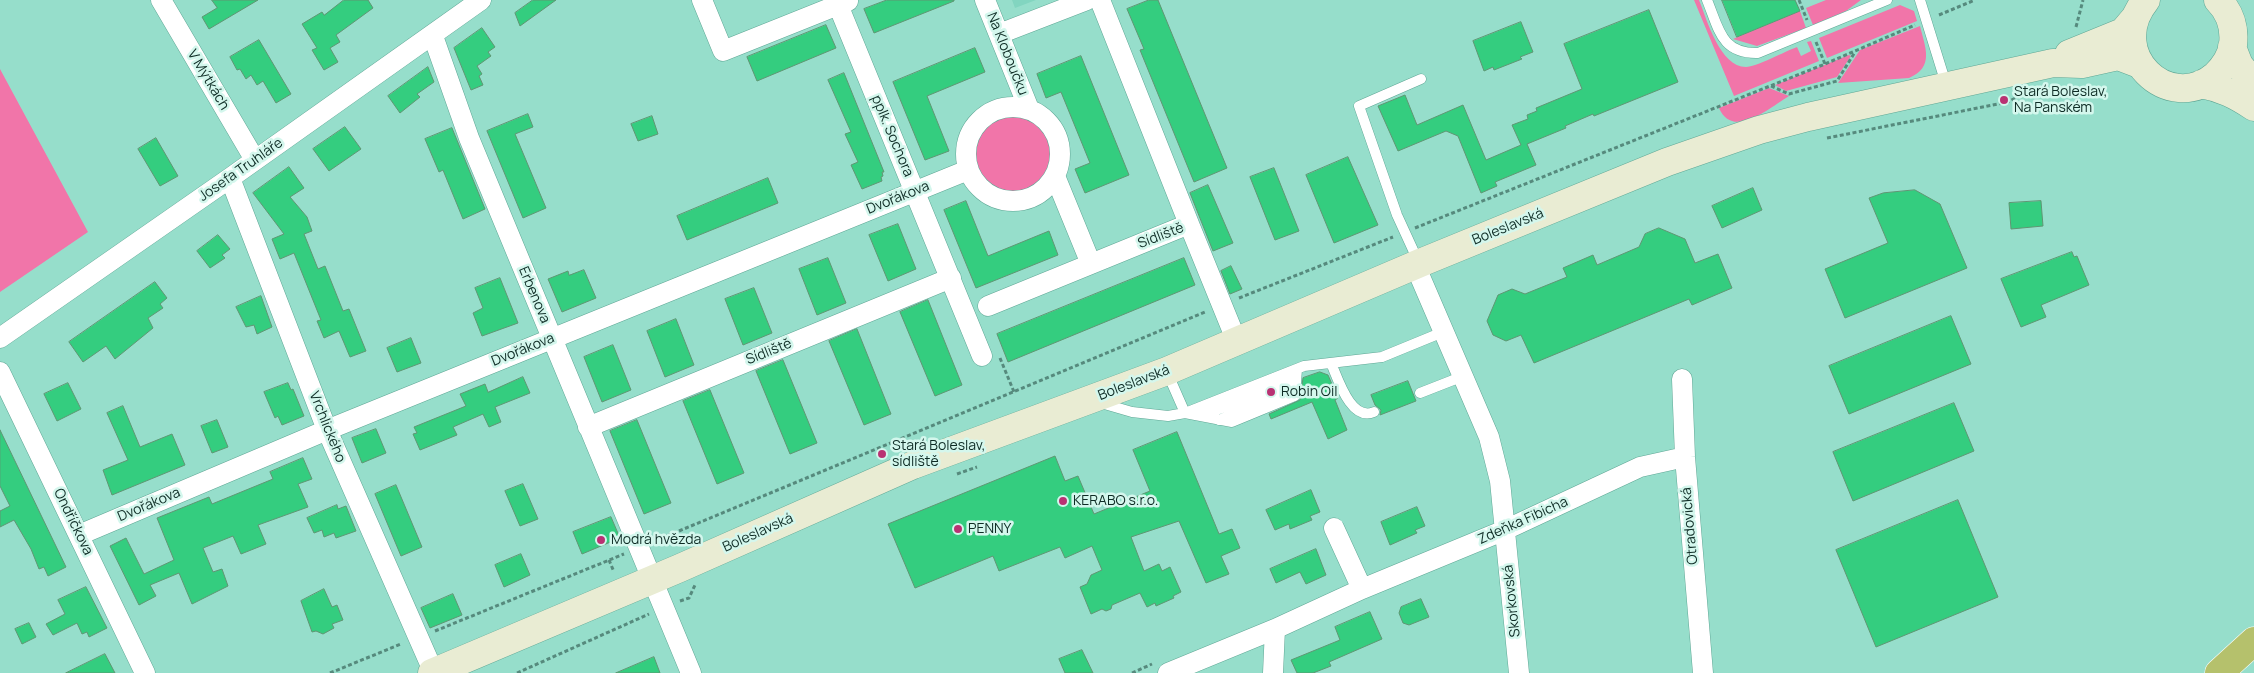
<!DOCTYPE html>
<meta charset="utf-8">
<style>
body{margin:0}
canvas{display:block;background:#96decb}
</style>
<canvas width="2254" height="673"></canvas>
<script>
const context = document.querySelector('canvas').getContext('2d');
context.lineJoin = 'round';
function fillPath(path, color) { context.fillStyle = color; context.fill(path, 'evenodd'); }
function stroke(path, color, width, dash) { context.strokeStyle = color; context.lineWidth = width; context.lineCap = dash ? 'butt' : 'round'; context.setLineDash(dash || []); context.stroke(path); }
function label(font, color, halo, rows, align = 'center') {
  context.font = font + ' Manrope,sans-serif'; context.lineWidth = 5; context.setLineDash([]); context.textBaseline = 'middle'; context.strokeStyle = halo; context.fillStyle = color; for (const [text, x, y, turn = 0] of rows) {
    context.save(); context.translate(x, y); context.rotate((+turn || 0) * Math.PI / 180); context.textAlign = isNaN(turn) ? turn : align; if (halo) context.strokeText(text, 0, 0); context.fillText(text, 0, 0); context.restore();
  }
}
fillPath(new Path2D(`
 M 1012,0 L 1036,0 L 1015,8 Z`), '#82d5c0');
fillPath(new Path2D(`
 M 1694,0 L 1699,0 C 1707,20 1720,67 1746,67 C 1756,67 1786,51 1797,47 L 1801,56 L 1811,51 L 1807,42 L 1811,41 L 1819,61 L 1734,96 Z
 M 1826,0 L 1861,0 L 1846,11 L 1813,25 L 1806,8 Z
 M 1900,5 L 1914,11 L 1917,21 L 1827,58 L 1819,38 Z
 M 1800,11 L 1806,28 L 1757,46 L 1733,39 Z
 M 1920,26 C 1925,47 1935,67 1909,78 L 1838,83 L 1860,50 Z
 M 1849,55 L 1851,56 L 1837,77 L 1786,91 L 1775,85 Z
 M 0,69 L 88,232 L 0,292 Z
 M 1769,88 L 1789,96 C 1769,108 1733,140 1719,108 Z
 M974 154a39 39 0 1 1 78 0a39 39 0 1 1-78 0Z`), '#f175a9');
const building = new Path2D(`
 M 212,0 L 258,0 L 209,29 L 202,17 L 217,8 Z
 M 344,0 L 368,0 L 373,8 L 336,35 L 340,42 L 330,48 L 338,62 L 324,70 L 312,50 L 317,48 L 302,24 L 322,12 L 324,15 Z
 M 533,0 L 556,0 L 520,26 L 515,13 Z
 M 887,0 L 954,0 L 954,1 L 874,33 L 864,9 Z
 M 1149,0 L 1158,0 L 1227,168 L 1194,182 L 1140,50 L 1144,49 L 1127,9 Z
 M 1722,0 L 1795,0 L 1800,11 L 1737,37 Z
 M 1649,10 L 1678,82 L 1594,116 L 1593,114 L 1565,126 L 1566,128 L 1527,144 L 1536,165 L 1495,182 L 1497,186 L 1481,193 L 1458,136 L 1446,131 L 1398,151 L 1378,106 L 1405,95 L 1417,125 L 1463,105 L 1486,160 L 1521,145 L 1512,125 L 1528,119 L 1527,115 L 1537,111 L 1536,108 L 1582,89 L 1564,44 Z
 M 1521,22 L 1533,52 L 1520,57 L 1522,59 L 1494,70 L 1493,67 L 1484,71 L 1473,41 Z
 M 826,25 L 836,48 L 757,81 L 747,57 Z
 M 482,28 L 495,47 L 488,52 L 491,56 L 477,66 L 482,74 L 479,76 L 483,85 L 471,90 L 454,48 Z
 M 259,40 L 291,94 L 276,103 L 263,81 L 257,85 L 251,75 L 246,79 L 240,69 L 237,70 L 230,57 Z
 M 975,48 L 985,72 L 927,96 L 949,151 L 925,160 L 893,82 Z
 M 1081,56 L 1129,175 L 1085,193 L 1075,169 L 1090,163 L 1061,92 L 1046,98 L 1037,74 Z
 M 428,67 L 434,82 L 417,94 L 420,97 L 400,113 L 388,96 Z
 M 844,73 L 884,172 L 882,172 L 883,176 L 881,177 L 882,181 L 862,189 L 851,165 L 858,162 L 845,134 L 851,132 L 828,80 Z
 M 528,114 L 533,127 L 515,134 L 546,208 L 523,218 L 487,131 Z
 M 652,116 L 658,134 L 638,141 L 631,124 Z
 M 345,127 L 361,149 L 329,171 L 313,149 Z
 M 452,128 L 485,209 L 463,219 L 443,170 L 439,172 L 425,139 Z
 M 156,138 L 178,176 L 160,186 L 138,149 Z
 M 1348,157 L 1378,225 L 1334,243 L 1306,175 Z
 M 289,167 L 304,188 L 290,197 L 307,217 L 312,231 L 304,234 L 318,269 L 325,266 L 343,311 L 349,309 L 366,351 L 350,357 L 339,331 L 324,338 L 317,321 L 321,320 L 294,253 L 280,259 L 272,239 L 284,234 L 253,193 Z
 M 1274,168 L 1299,231 L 1275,240 L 1250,177 Z
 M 768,178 L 778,203 L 687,240 L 677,216 Z
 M 1208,185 L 1233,243 L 1213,251 L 1190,193 Z
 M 1753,188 L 1762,210 L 1722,228 L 1712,206 Z
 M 1915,190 L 1940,204 L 1967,268 L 1845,318 L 1825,269 L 1888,243 L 1869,198 L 1883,193 Z
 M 966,201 L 988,256 L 1049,231 L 1058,255 L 976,288 L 944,210 Z
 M 2041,201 L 2043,226 L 2011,229 L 2009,203 Z
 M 898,224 L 916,269 L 888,281 L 869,235 Z
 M 1659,228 L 1685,239 L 1695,263 L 1718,254 L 1732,288 L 1692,305 L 1689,299 L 1534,363 L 1521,335 L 1506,341 L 1493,335 L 1487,321 L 1498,295 L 1512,289 L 1525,294 L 1567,277 L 1563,268 L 1593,255 L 1597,265 L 1639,247 L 1645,234 Z
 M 218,235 L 230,249 L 222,255 L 225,258 L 210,268 L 197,251 Z
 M 2072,252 L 2074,257 L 2077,256 L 2089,285 L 2041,305 L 2046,317 L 2021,327 L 2001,279 Z
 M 828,258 L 846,303 L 817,315 L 799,269 Z
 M 1184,258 L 1195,285 L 1008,362 L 997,334 Z
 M 1231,266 L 1242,289 L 1230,294 L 1221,271 Z
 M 584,270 L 596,298 L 562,312 L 548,279 L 568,271 L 569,275 Z
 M 500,278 L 518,323 L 482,336 L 473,313 L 483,308 L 475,288 Z
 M 155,282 L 167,298 L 160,304 L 163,308 L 148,318 L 153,328 L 115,359 L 106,346 L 83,362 L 69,342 Z
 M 754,288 L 772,333 L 743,345 L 725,299 Z
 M 261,296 L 272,327 L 257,334 L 254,325 L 246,327 L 236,307 Z
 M 928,300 L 962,385 L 935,396 L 900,312 Z
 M 1951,316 L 1971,364 L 1849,414 L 1829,366 Z
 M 676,319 L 694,365 L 665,377 L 647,331 Z
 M 857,329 L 891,414 L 864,425 L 829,341 Z
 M 411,338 L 421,363 L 397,372 L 387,348 Z
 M 613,345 L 631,390 L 602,402 L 584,357 Z
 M 783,360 L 817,443 L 790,454 L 756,371 Z
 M 1320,372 L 1328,375 L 1338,398 L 1335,400 L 1347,430 L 1328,439 L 1312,402 L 1271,419 L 1269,414 L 1300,400 L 1303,378 Z
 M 523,377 L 530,393 L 495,407 L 501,422 L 489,427 L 483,414 L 453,427 L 457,435 L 420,450 L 413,434 L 417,433 L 414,427 L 466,406 L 460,394 L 485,384 L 488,392 Z
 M 1408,381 L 1416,401 L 1380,415 L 1381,410 L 1375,405 L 1371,395 Z
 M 68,383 L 81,409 L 57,421 L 44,394 Z
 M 288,383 L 291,390 L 293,389 L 304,416 L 282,425 L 278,416 L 275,418 L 264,392 Z
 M 710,390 L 744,473 L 717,484 L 683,401 Z
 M 1954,403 L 1974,451 L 1853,501 L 1833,452 Z
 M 123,406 L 140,447 L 172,434 L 185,465 L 112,495 L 103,470 L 128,460 L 107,413 Z
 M 217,420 L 228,447 L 212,453 L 201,426 Z
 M 637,420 L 671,503 L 644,514 L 610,431 Z
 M 376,429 L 386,453 L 362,463 L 352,438 Z
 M 0,430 L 66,567 L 48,576 L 44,567 L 39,569 L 31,549 L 14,520 L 0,527 L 0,511 L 10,506 L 0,486 Z
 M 1177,432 L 1219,534 L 1232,529 L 1240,548 L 1221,556 L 1229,574 L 1206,583 L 1179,521 L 1131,537 L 1144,571 L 1159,564 L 1162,571 L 1170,567 L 1181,592 L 1173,596 L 1174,598 L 1156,606 L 1155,603 L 1147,607 L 1140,593 L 1112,605 L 1111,609 L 1106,611 L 1102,609 L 1091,614 L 1080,587 L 1087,584 L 1091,575 L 1102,570 L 1092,546 L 1065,558 L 1060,547 L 999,571 L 993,556 L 915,588 L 888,524 L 1055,456 L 1065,481 L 1078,476 L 1094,514 L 1150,491 L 1133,450 Z
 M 303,458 L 312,479 L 298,484 L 308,507 L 258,525 L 266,544 L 241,554 L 233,536 L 203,548 L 213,572 L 222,569 L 228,586 L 192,604 L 179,573 L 150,585 L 156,596 L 139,605 L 110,546 L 126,538 L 144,574 L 174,560 L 157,518 L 209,497 L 212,504 L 273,479 L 270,472 Z
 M 523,484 L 538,519 L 520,526 L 505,491 Z
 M 396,485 L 422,547 L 401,556 L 375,494 Z
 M 1311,490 L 1320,512 L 1310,516 L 1312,520 L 1290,529 L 1289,524 L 1275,530 L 1266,510 Z
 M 1958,500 L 1998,597 L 1876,647 L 1836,550 Z
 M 337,505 L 338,509 L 346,506 L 356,531 L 336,538 L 334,533 L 324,537 L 322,530 L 314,533 L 307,518 Z
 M 1417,507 L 1425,526 L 1415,530 L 1417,533 L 1390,545 L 1381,522 Z
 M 611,517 L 620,538 L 582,554 L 573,532 Z
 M 1316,549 L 1326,575 L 1306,584 L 1300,572 L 1276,583 L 1270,569 Z
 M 521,554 L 530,575 L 504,587 L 495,565 Z
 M 86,587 L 107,628 L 89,637 L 87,632 L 82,634 L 77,623 L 53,635 L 46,624 L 65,614 L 58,600 Z
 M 324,589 L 332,607 L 337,605 L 343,620 L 332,624 L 334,628 L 323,634 L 316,631 L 312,632 L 301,601 Z
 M 453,594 L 462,615 L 430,628 L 421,608 Z
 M 1421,599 L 1429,617 L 1409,625 L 1403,623 L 1399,613 L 1401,607 Z
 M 1370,612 L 1382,639 L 1329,662 L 1331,666 L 1313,673 L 1297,673 L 1291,660 L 1340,640 L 1335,627 Z
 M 29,623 L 36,637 L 22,644 L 15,629 Z
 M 1082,650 L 1093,673 L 1065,673 L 1059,659 Z
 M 105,654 L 115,673 L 66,673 Z
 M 654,657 L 660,673 L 616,673 Z`);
fillPath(building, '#34cd7f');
stroke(building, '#5f9673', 1);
const service = new Path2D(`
 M 1707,0 C 1719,29 1721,54 1758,53 L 1887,0
 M 1920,0 L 1947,87
 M 1419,263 L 1397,215 L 1359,106 L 1421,79
 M 1331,363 C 1338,379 1351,422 1374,412
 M 1167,372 L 1185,413 L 1304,366 L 1382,357 L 1443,332
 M 1420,393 L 1461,377
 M 1101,403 L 1132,412 L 1168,416 L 1185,413 L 1232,422 L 1295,396 L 1297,369
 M 1201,416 L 1295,379
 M 1219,420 L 1295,387`);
const minor = new Path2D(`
 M 161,0 L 255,160
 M 702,0 L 723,51 L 848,1
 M 836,0 L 982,356
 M 985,0 L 1029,109
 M 1100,0 L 1189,224
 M 999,34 L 1087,0
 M 433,36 L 469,138 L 691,673
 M966 154a47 47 0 1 1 94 0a47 47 0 1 1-94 0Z
 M 1055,176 L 1091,264
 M 230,178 L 327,430 L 434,673
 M 1415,265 L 1489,437 L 1500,481 L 1519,673
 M 988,306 L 1189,224 L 1237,342
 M 0,338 L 230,178 L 481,0
 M 0,372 L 145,673
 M 1682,379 L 1685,457 L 1703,673
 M 588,427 L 951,278
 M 1334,528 L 1362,589
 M 79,535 L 327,430 L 968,170
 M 1168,673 L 1275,629 L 1362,589 L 1505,530 L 1640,467 L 1685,457
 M 1273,673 L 1275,629`);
const secondary = new Path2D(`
 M 2146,0 C 2103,53 2169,116 2216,75 C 2224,67 2231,57 2233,45 C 2235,28 2230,12 2218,0
 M 2232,47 L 2239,65 L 2254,83
 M 2069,54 L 2123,32 L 2134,19
 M 2201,84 C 2222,88 2236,95 2254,107
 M 432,673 L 680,568 L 913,465 L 1167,371 L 1420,263 L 1667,162 L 1759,130 L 1808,117 L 2053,63 L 2082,64 L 2118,56 L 2139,64`);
const motorway = new Path2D(`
 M 2219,673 L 2254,641`);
stroke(service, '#5fa795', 11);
stroke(minor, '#5fa795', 21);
stroke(secondary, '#5fa795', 29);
stroke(motorway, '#fff', 29);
stroke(new Path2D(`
 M 1799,0 L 1807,20
 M 1939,15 L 1975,0
 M 2076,27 L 2083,0
 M 1816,42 L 1825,64
 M 1771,86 L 1789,94 L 1837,81 L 1855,52
 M 1827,138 L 2008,102 L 2025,93
 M 1415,228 L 1825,64 L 1915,25
 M 1239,298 L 1393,237
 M 1000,358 L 1014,392
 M 957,474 L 977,467
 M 655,541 L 1205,312
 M 609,560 L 614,572
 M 680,601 L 689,598 L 695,585
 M 435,631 L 624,554
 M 330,673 L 401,644
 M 517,673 L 649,614
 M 1132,673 L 1152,664`), '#568a7d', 3, [4, 2.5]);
stroke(service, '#fff', 10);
stroke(minor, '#fff', 20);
stroke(secondary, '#e9ecd3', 28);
stroke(motorway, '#b5c16c', 28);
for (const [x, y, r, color] of [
 [2004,100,5,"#b93273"],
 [1271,392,5,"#b93273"],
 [882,454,5,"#b93273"],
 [1063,501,5,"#b93273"],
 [958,529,5,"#b93273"],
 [601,540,5,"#b93273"]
]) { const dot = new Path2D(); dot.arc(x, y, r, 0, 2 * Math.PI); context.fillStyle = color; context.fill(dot); stroke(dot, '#d4f7ed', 2); }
label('14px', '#0e2c25', '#d4f7ed', [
 ["Na Kloboučku",1007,54,68],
 ["V Mýtkách",208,80,59],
 ["pplk. Sochora",892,136,67],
 ["Josefa Truhláře",241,170,-35],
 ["Dvořákova",898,198,-22],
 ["Boleslavská",1508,227,-22],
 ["Sídliště",1161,236,-21],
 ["Erbenova",534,295,67],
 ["Dvořákova",523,350,-22],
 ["Sídliště",769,352,-22],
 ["Boleslavská",1134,383,-21],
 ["Vrchlického",327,427,68],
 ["Dvořákova",149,505,-23],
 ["Zdeňka Fibicha",1523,521,-24],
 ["Ondříčkova",73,522,64],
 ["Otradovická",1690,526,-95],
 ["Boleslavská",758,533,-24],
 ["Skorkovská",1512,601,-96]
]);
label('14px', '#0e2c25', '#d4f7ed', [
 ["Stará Boleslav,",2014,92],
 ["Na Panském",2014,108],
 ["Robin Oil",1281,392],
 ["Stará Boleslav,",892,446],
 ["sídliště",892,462],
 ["KERABO s.r.o.",1073,501],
 ["PENNY",968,529],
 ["Modrá hvězda",611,540]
], 'left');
</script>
